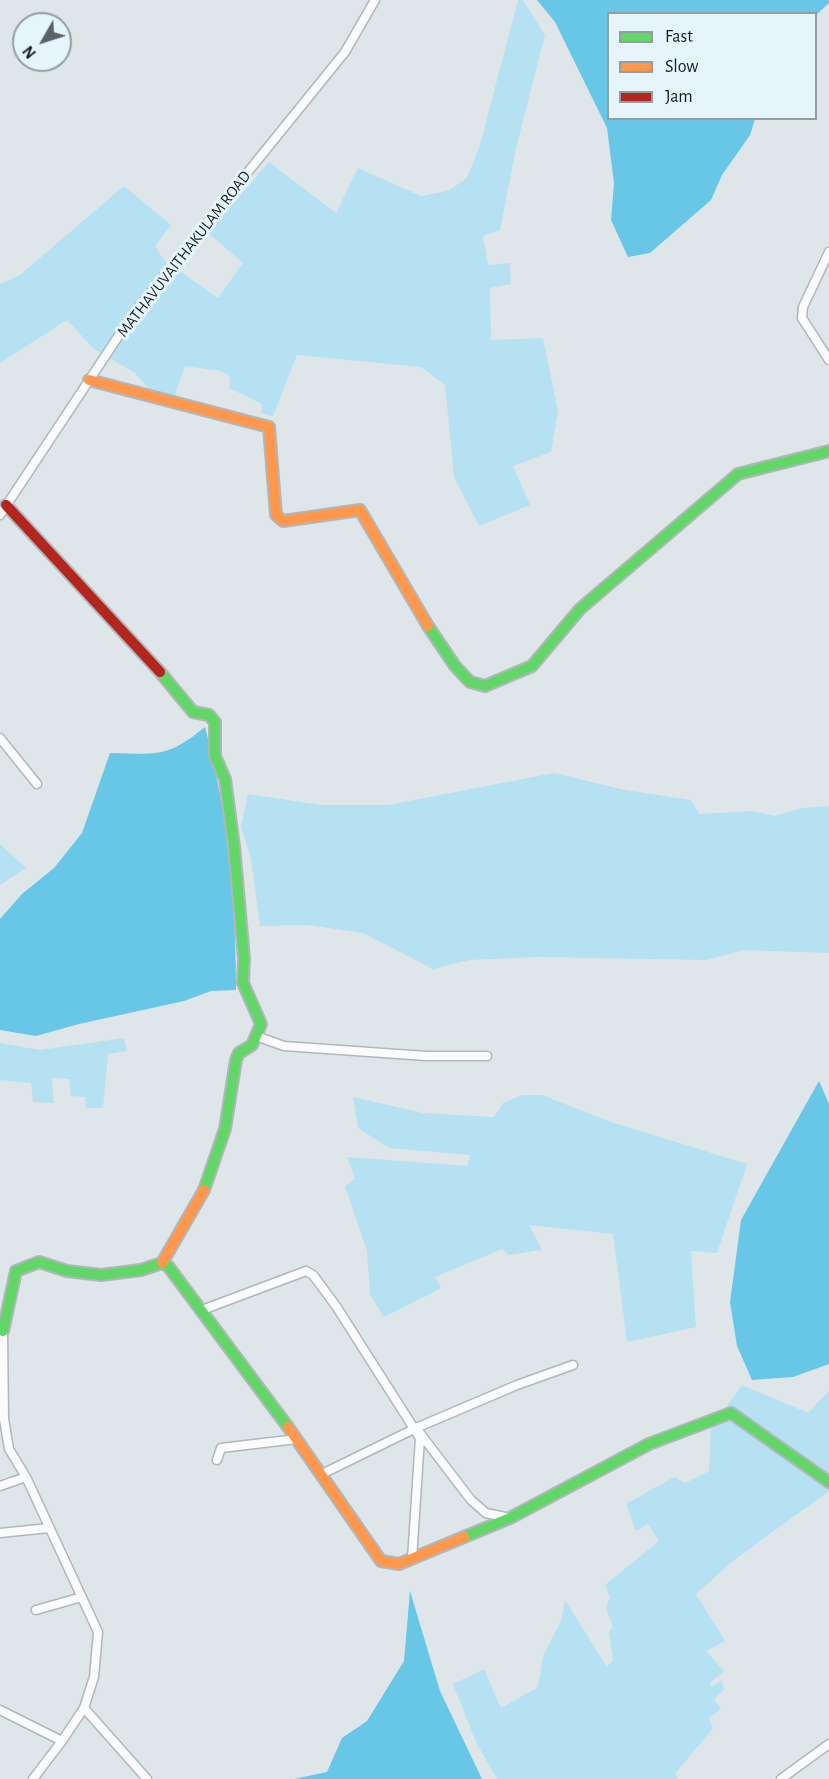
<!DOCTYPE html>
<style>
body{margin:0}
#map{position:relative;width:829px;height:1779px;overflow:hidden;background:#dee6ea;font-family:"Alegreya Sans",sans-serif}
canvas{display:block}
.legend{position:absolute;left:607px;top:12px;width:210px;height:108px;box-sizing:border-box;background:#e6f5fc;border:2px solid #939ea3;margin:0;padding:8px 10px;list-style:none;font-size:18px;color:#171c1e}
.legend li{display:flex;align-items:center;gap:12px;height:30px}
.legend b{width:30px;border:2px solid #939ea3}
.north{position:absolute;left:12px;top:12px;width:60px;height:60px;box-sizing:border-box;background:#e6f5fc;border:2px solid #939ea3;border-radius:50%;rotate:231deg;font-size:16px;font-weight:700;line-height:24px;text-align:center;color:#171c1e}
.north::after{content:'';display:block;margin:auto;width:21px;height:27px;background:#5d6365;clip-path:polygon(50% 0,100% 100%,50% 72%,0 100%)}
</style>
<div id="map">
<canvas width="829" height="1779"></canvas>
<ul class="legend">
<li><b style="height:8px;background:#63d668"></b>Fast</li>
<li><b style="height:8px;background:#ff974d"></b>Slow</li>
<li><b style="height:8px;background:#b3261e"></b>Jam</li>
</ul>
<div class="north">N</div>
</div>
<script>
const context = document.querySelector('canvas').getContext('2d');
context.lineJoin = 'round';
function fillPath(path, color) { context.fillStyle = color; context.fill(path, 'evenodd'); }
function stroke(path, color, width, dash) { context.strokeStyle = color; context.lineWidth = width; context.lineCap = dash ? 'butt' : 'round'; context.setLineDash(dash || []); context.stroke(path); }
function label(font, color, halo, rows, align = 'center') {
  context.font = font + ' "Alegreya Sans",sans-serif'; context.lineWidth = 6; context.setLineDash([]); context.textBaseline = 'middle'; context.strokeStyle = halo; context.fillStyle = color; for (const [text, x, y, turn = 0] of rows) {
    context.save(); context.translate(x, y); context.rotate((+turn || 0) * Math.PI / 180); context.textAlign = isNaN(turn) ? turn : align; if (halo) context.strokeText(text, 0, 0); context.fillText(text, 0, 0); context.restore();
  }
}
fillPath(new Path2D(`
 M 518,0 L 523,0 L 545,35 L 516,148 L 500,230 L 483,236 L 488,265 L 510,263 L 511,284 L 490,288 L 491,340 L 543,338 L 558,411 L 551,452 L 513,466 L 530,505 L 479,526 L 454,477 L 445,385 L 421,367 L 297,355 L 273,416 L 261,413 L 262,404 L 229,388 L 230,376 L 221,371 L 185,366 L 174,398 L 151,391 L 135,373 L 94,349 L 67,320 L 0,363 L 0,284 L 20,275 L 124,186 L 171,225 L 155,246 L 163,259 L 218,298 L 243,263 L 208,233 L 269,162 L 336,213 L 358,168 L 421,196 L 448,191 L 467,178 L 480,145 Z
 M 554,773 L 625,790 L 691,800 L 699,814 L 753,811 L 775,816 L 802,808 L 829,806 L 829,953 L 744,950 L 707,960 L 538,957 L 469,960 L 433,969 L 363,933 L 308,925 L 260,926 L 251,859 L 241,827 L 248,794 L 321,805 L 388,805 Z
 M 0,844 L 26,868 L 0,885 Z
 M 124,1038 L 127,1051 L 108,1054 L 103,1108 L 86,1108 L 85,1097 L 71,1096 L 69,1079 L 52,1078 L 54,1103 L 33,1102 L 31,1083 L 0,1080 L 0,1043 L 40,1050 Z
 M 522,1095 L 542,1095 L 608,1121 L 747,1164 L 717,1253 L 691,1251 L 696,1327 L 627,1342 L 613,1234 L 529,1225 L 542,1250 L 508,1255 L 502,1249 L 435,1277 L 441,1288 L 384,1317 L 370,1295 L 367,1251 L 345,1186 L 355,1179 L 347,1157 L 467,1166 L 470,1155 L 389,1148 L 358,1128 L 353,1097 L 423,1113 L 494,1117 L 503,1103 Z
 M 742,1385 L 808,1413 L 829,1391 L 829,1491 L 734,1560 L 696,1594 L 725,1641 L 706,1651 L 724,1671 L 710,1683 L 711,1687 L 722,1680 L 724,1690 L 714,1699 L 721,1709 L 709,1718 L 713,1728 L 675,1774 L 678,1779 L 497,1779 L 477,1744 L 453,1684 L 484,1669 L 501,1708 L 538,1687 L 543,1656 L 561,1621 L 565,1600 L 607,1667 L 613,1660 L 609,1632 L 613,1627 L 606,1608 L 610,1597 L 605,1585 L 659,1541 L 648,1524 L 636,1531 L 626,1504 L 674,1477 L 685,1483 L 709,1471 L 711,1428 Z`), '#b6e1f3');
fillPath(new Path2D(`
 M 537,0 L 829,0 L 829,3 L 816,15 L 608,14 L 608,118 L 755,119 L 750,135 L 722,175 L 711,200 L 650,253 L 628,257 L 611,220 L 614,183 L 607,128 L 555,22 Z
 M 205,727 C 228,815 236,898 236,990 L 211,991 L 184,1001 L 79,1024 L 36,1036 L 0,1030 L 0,919 L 22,894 L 54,868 L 82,833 L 110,753 C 158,754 167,758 205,727 Z
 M 819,1081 L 829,1104 L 829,1364 L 793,1377 L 752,1380 L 737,1346 L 730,1302 L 741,1220 Z
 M 410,1591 L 440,1691 L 482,1779 L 294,1779 L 327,1772 L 342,1738 L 367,1721 L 404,1661 Z`), '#68c6e7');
const street = new Path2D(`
 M 829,252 L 803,307 L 802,318 L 829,360
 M 0,515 L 133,314 L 345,52 L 375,0
 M 0,738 L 37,784
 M 256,1036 L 284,1046 L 426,1056 L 487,1056
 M 202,1310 L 306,1271 L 313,1275 L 336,1306 L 420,1438 L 412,1559
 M 0,1331 L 3,1331 L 4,1419 L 9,1449 L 26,1477 L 98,1632 L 94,1677 L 84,1708 L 147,1779
 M 416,1428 L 517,1385 L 573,1365
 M 217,1460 L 221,1448 L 297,1439
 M 322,1474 L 416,1428 L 471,1500 L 486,1513 L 510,1518
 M 0,1486 L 26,1477
 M 0,1533 L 49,1528
 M 36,1610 L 82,1597
 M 0,1710 L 62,1741 L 84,1708
 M 33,1779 L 62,1741
 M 781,1779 L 829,1744`);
const fast = new Path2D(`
 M 428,626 L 455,666 L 470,682 L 485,686 L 532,666 L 580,609 L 738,474 L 829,451
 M 160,672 L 193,712 L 209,715 L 215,722 L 215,756 L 225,779 L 234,846 L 244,958 L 243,983 L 261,1024 L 252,1045 L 239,1053 L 236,1060 L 225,1129 L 204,1190
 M 3,1331 L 16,1271 L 39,1262 L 67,1271 L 101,1275 L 141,1270 L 162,1263 L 168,1266 L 288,1427
 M 464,1537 L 510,1518 L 649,1444 L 731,1413 L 829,1482`);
const slow = new Path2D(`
 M 89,380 L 269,427 L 276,515 L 283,521 L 360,510 L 428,626
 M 162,1263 L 204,1190
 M 288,1427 L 381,1561 L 399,1564 L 464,1537`);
const jam = new Path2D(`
 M 6,505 L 160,672`);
stroke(street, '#b0b7ba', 11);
stroke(fast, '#b0b7ba', 14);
stroke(slow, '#b0b7ba', 14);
stroke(jam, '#b0b7ba', 14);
stroke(street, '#fafbfc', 8);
stroke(fast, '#63d668', 10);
stroke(slow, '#ff974d', 10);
stroke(jam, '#b3261e', 10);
label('16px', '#171c1e', '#e6f5fc', [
 ["MATHAVUVAITHAKULAM ROAD",184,254,-52]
]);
</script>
